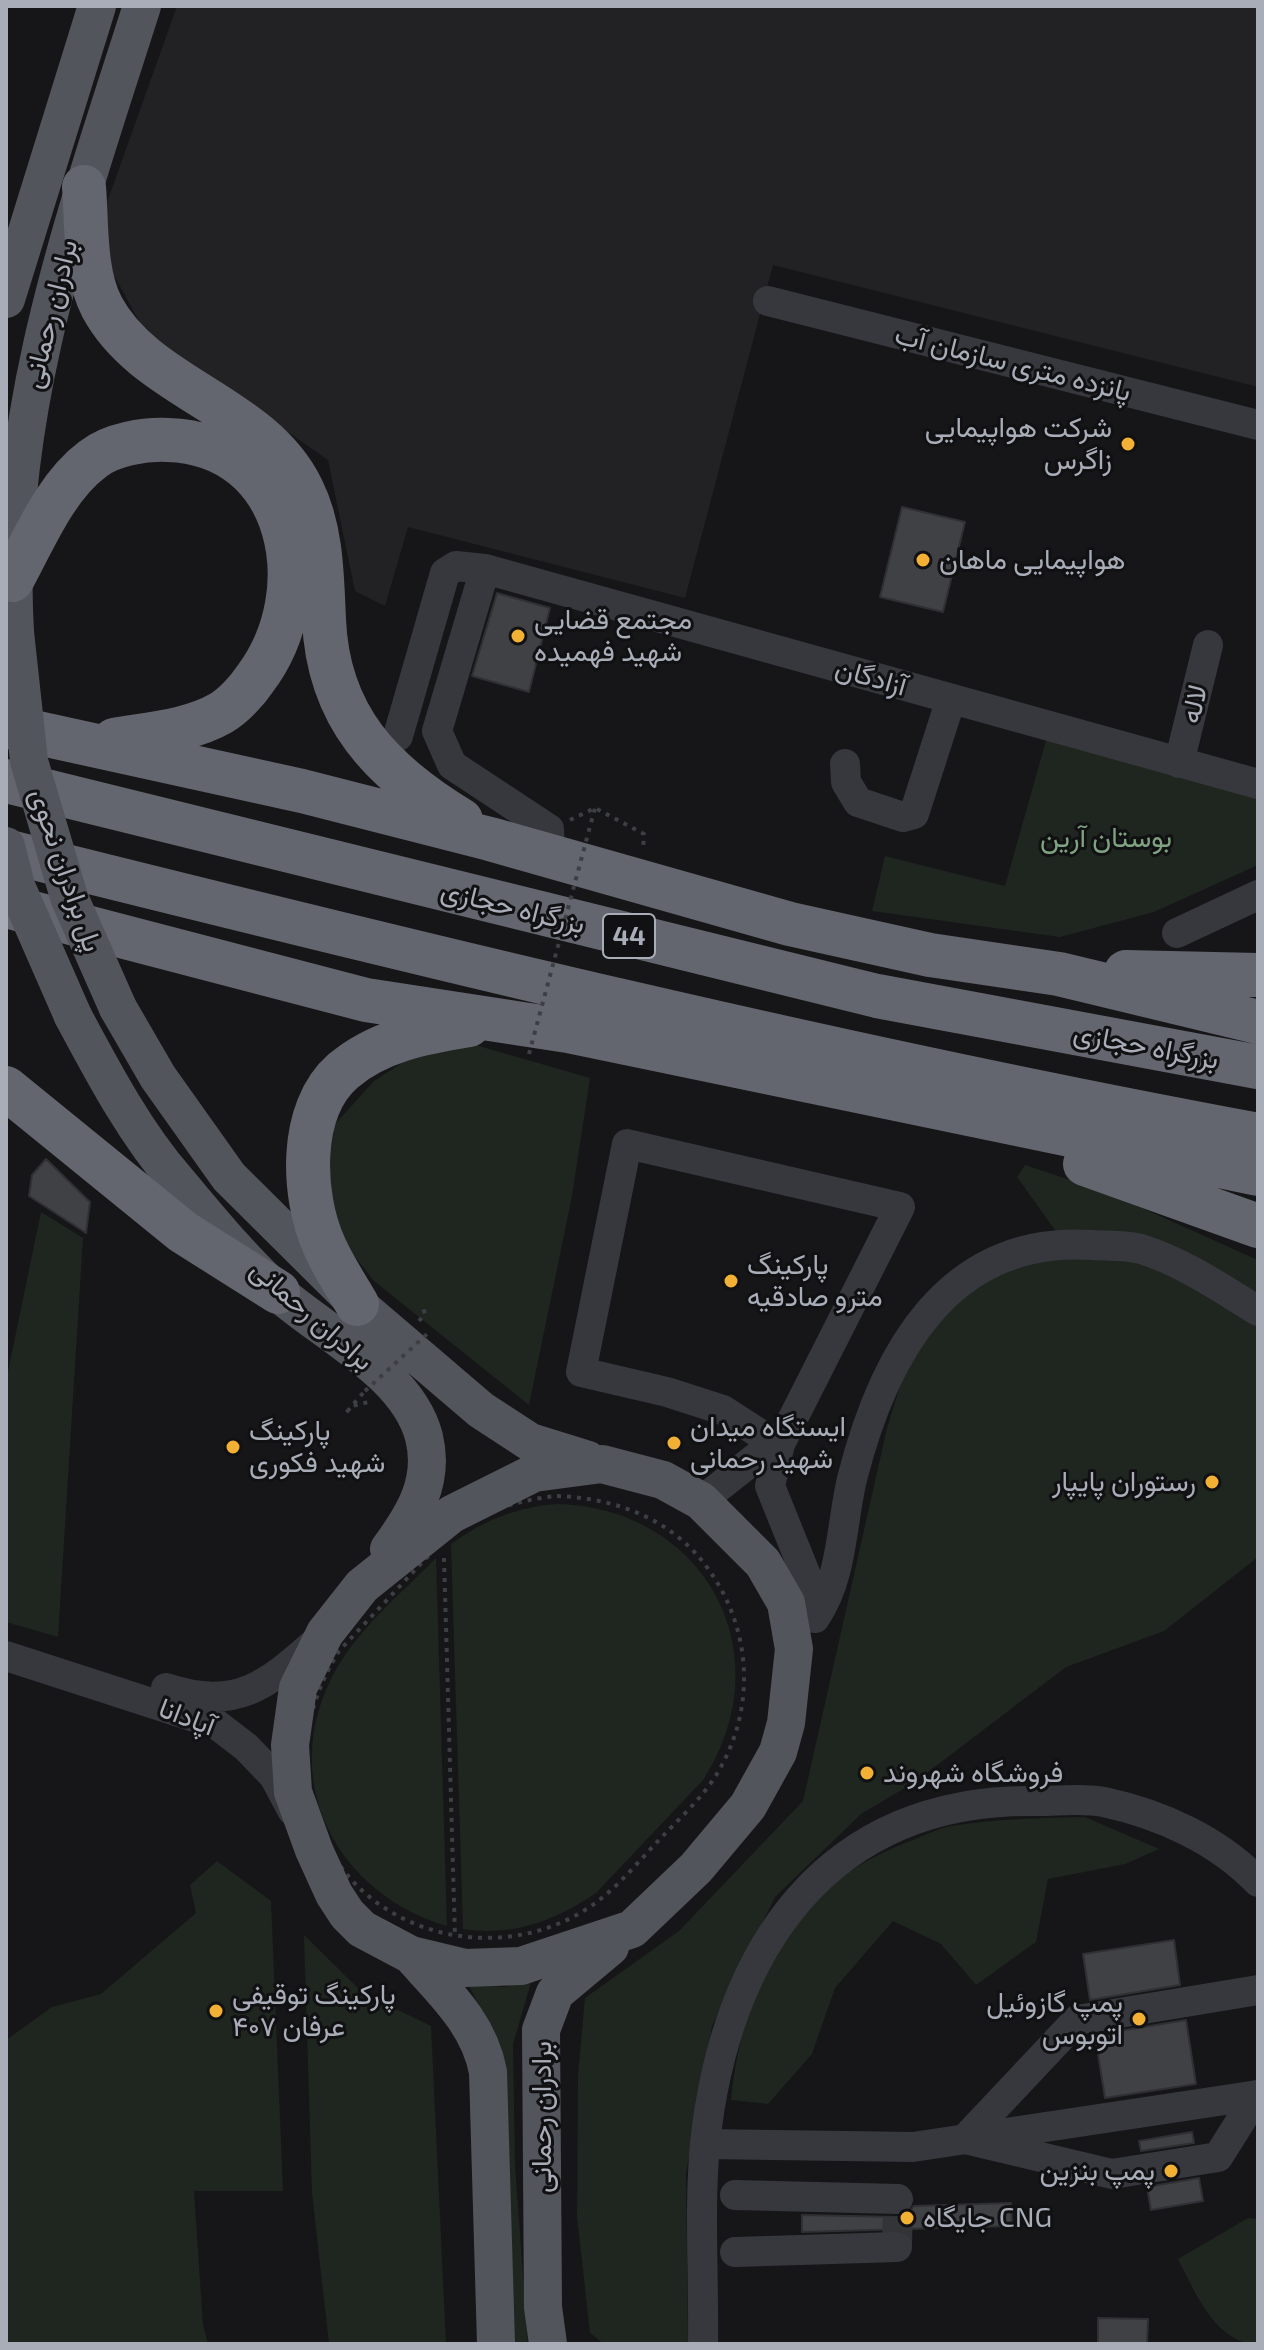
<!DOCTYPE html>
<meta charset="utf-8">
<style>
body{margin:0}
#map{position:relative;width:1264px;height:2350px;overflow:hidden;background:#161618;font-family:"Exo 2",sans-serif}
canvas{display:block}
.frame{position:absolute;inset:0;border:8px solid #a8adb8;pointer-events:none}
</style>
<div id="map">
<canvas width="1264" height="2350"></canvas>
<div class="frame"></div>
</div>
<script>
const context = document.querySelector('canvas').getContext('2d');
context.lineJoin = 'round';
function fillPath(path, color) { context.fillStyle = color; context.fill(path, 'evenodd'); }
function stroke(path, color, width, dash) { context.strokeStyle = color; context.lineWidth = width; context.lineCap = dash ? 'butt' : 'round'; context.setLineDash(dash || []); context.stroke(path); }
function label(font, color, halo, rows, align = 'center') {
  context.font = font + ' "Exo 2",Vazirmatn,sans-serif'; context.lineWidth = 6; context.setLineDash([]); context.textBaseline = 'middle'; context.strokeStyle = halo; context.fillStyle = color; for (const [text, x, y, turn = 0] of rows) {
    context.save(); context.translate(x, y); context.rotate((+turn || 0) * Math.PI / 180); context.textAlign = isNaN(turn) ? turn : align; if (halo) context.strokeText(text, 0, 0); context.fillText(text, 0, 0); context.restore();
  }
}
fillPath(new Path2D(`
 M 177,6 L 1258,6 L 1258,387 L 773,265 L 685,598 L 408,527 L 385,606 L 355,591 L 328,460 L 145,332 L 110,268 L 100,222 Z`), '#222225');
fillPath(new Path2D(`
 M 1047,737 L 1258,790 L 1258,865 L 1154,912 L 1060,937 L 872,911 L 885,856 L 1005,886 Z
 M 472,1044 L 590,1078 L 572,1196 L 529,1405 L 374,1281 L 345,1244 L 329,1203 L 329,1163 L 335,1124 L 374,1081 L 405,1061 Z
 M 1025,1165 L 1106,1192 L 1258,1260 L 1258,1299 L 1057,1233 L 1017,1177 Z
 M 41,1212 L 83,1238 L 58,1637 L 6,1622 L 6,1381 Z
 M 1061,1256 L 1135,1261 L 1194,1280 L 1258,1322 L 1258,1557 L 1164,1631 L 1066,1667 L 915,1782 L 861,1814 L 775,1897 L 712,2026 L 686,2173 L 688,2344 L 604,2344 L 590,2333 L 577,2216 L 578,2076 L 585,1998 L 679,1931 L 803,1801 L 887,1428 L 915,1338 L 969,1291 L 1014,1267 Z
 M 557,1504 C 705,1508 784,1653 704,1779 L 597,1892 C 558,1920 512,1937 463,1929 L 451,1544 C 484,1520 517,1507 557,1504 Z
 M 436,1558 L 447,1926 C 338,1894 278,1783 332,1677 C 355,1631 401,1594 436,1558 Z
 M 1085,1817 L 1159,1849 L 1125,1864 L 1048,1879 L 1036,1942 L 976,1985 L 941,1944 L 893,1921 L 835,1988 L 812,2054 L 768,2104 L 731,2100 C 744,1981 789,1889 905,1843 C 920,1838 935,1829 951,1826 C 995,1819 1040,1818 1085,1817 Z
 M 217,1861 L 271,1901 L 283,2191 L 194,2191 L 203,2325 L 208,2344 L 6,2344 L 6,2040 L 52,2007 L 101,1994 L 196,1913 L 190,1885 Z
 M 304,1935 L 363,1993 L 431,2026 L 446,2344 L 329,2344 L 312,2193 Z
 M 532,1979 L 513,2044 L 515,2166 L 528,2344 L 508,2344 L 486,2018 L 468,1984 L 505,1987 Z
 M 1248,2218 L 1258,2219 L 1258,2344 C 1215,2344 1195,2291 1178,2259 Z`), '#1e261f');
const building = new Path2D(`
 M 902,507 L 965,522 L 943,612 L 880,597 Z
 M 497,593 L 550,608 L 529,692 L 472,676 Z
 M 46,1159 L 90,1202 L 86,1233 L 29,1196 L 32,1175 Z
 M 1174,1940 L 1180,1985 L 1090,2000 L 1083,1954 Z
 M 1186,2020 L 1196,2084 L 1105,2098 L 1095,2035 Z
 M 1192,2132 L 1194,2143 L 1141,2151 L 1139,2141 Z
 M 1199,2178 L 1203,2201 L 1151,2210 L 1147,2187 Z
 M 1011,2203 L 1012,2226 L 802,2232 L 802,2215 L 898,2217 L 907,2214 L 914,2206 Z
 M 1098,2318 L 1148,2319 L 1147,2344 L 1098,2344 Z`);
fillPath(building, '#404145');
stroke(building, '#303034', 2);
stroke(new Path2D(`
 M 897,2247 L 898,2199`), '#333438', 30, [30, 15]);
stroke(new Path2D(`
 M 570,820 L 595,808 L 644,834 L 643,850
 M 419,1321 L 425,1314 L 422,1305
 M 363,1393 L 345,1414 L 352,1406 L 369,1402
 M 557,1496 C 617,1498 674,1520 709,1570 C 754,1633 756,1715 713,1780 C 698,1802 678,1820 660,1839 C 635,1865 612,1895 580,1913 C 496,1962 381,1937 331,1852 C 292,1787 300,1714 339,1651 L 447,1536 C 482,1512 515,1500 557,1496 Z
 M 444,1558 L 455,1937`), '#3d3f44', 4, [4, 6]);
stroke(new Path2D(`
 M 768,301 L 1258,425
 M 485,569 L 437,731 L 452,765 L 549,829 L 550,858
 M 398,736 L 445,573 L 456,566 L 485,569 L 1258,784
 M 1179,763 L 1208,645
 M 845,764 L 846,782 L 858,802 L 903,817 L 914,814 L 951,699
 M 1177,933 L 1258,895
 M 701,1501 L 763,1452 L 768,1439 L 723,1410 L 667,1392 L 581,1372 L 627,1144 L 900,1207 L 780,1444 L 770,1486 L 820,1610
 M 815,1618 C 843,1577 841,1525 852,1479 C 883,1356 947,1235 1092,1245 C 1108,1246 1126,1245 1141,1249 C 1183,1262 1221,1288 1258,1311
 M 6,1656 L 216,1724 L 246,1747 L 274,1776 L 292,1810
 M 166,1688 C 237,1711 266,1686 318,1640
 M 1257,2095 L 1218,2157 L 1112,2174 L 965,2139 L 1077,2020 L 1258,1990
 M 705,2144 L 913,2147 L 1258,2095
 M 735,2195 L 898,2199
 M 735,2252 L 897,2247
 M 703,2344 C 704,2278 699,2209 705,2144 C 725,1950 827,1797 1037,1801 C 1059,1801 1083,1798 1104,1802 C 1160,1814 1218,1840 1258,1882`), '#37383d', 30);
stroke(new Path2D(`
 M 6,299 L 97,6
 M 15,632 C 2,415 77,210 142,6
 M 118,1008 L 158,1077 L 229,1177 L 357,1304 L 481,1410 L 530,1442 L 588,1460
 M 73,1016 C 103,1072 135,1133 177,1181 C 209,1219 243,1261 280,1294 C 327,1335 408,1374 424,1437 C 435,1481 414,1515 389,1549
 M 602,1464 L 663,1480 L 701,1501 L 763,1563 L 786,1603 L 794,1649 L 786,1723 L 778,1752 L 748,1806 L 696,1868 L 632,1929 L 521,1966 L 465,1968 L 411,1955 L 362,1929 L 347,1914 L 334,1894 L 314,1850 L 293,1792 L 290,1745 L 298,1688 L 325,1633 L 362,1586 L 452,1514 L 534,1473 Z
 M 411,1955 C 443,1991 479,2023 488,2072 L 496,2344
 M 548,2344 L 543,2307 L 541,2030 L 555,1993 L 610,1947`), '#53555c', 38);
stroke(new Path2D(`
 M 84,187 C 87,223 84,273 102,307 C 146,389 261,404 302,489 C 322,529 322,576 324,620 C 328,717 382,772 461,820
 M 12,580 C 34,540 55,487 93,459 C 112,444 145,439 168,440 C 293,444 321,592 255,679 C 247,691 233,706 221,713 C 190,731 148,734 114,740
 M 6,726 L 302,791 L 490,839 L 790,924 L 930,955 L 1059,974 L 1258,1022
 M 6,781 L 877,996 L 1258,1067
 M 6,851 C 421,955 837,1057 1258,1135
 M 6,906 L 366,1000 L 568,1031 L 1258,1174
 M 1126,972 L 1258,975
 M 6,1088 L 183,1232 L 278,1292
 M 1085,1164 L 1258,1226
 M 357,1304 C 346,1285 333,1266 324,1245 C 302,1196 298,1110 343,1071 C 378,1041 425,1032 469,1025`), '#63666e', 44);
stroke(new Path2D(`
 M 529,1054 L 595,808
 M 365,1391 L 427,1334`), '#3d3f44', 4, [4, 6]);
stroke(new Path2D(`
 M 15,632 L 29,761 L 69,897 L 118,1008
 M 6,846 L 16,886 L 73,1016`), '#53555c', 38);
for (const [x, y, r, color] of [
 [1128,444,8,"#f2b134"],
 [923,560,8,"#f2b134"],
 [518,636,8,"#f2b134"],
 [731,1281,8,"#f2b134"],
 [674,1443,8,"#f2b134"],
 [233,1447,8,"#f2b134"],
 [1212,1482,8,"#f2b134"],
 [867,1773,8,"#f2b134"],
 [216,2011,8,"#f2b134"],
 [1139,2019,8,"#f2b134"],
 [1171,2171,8,"#f2b134"],
 [907,2218,8,"#f2b134"]
]) { const dot = new Path2D(); dot.arc(x, y, r, 0, 2 * Math.PI); context.fillStyle = color; context.fill(dot); stroke(dot, '#111113', 3); }
for (const [x, y, w] of [
 [629,936,52]
]) { const box = new Path2D(); box.roundRect(x - w / 2, y - 22, w, 44, 6); context.fillStyle = '#111113'; context.fill(box); stroke(box, '#a8adb8', 2); }
label('bold 26px', '#a8adb8', null, [
 ["44",629,936]
]);
label('28px', '#a8adb8', '#111113', [
 ["برادران رحمانی",50,314,-76],
 ["پانزده متری سازمان آب",1013,363,14],
 ["آزادگان",871,677,16],
 ["لاله",1194,704,-76],
 ["پل برادران نحوی",66,870,71],
 ["بزرگراه حجازی",513,907,14],
 ["بزرگراه حجازی",1146,1046,11],
 ["برادران رحمانی",312,1315,41],
 ["آپادانا",187,1717,21],
 ["برادران رحمانی",542,2117,-90]
]);
label('28px', '#a8adb8', '#111113', [
 ["شرکت هواپیمایی",1112,428,"right"],
 ["زاگرس",1112,460,"right"],
 ["هواپیمایی ماهان",939,560],
 ["مجتمع قضایی",534,620],
 ["شهید فهمیده",534,652],
 ["پارکینگ",747,1265],
 ["مترو صادقیه",747,1297],
 ["ایستگاه میدان",690,1427],
 ["شهید رحمانی",690,1459],
 ["پارکینگ",249,1431],
 ["شهید فکوری",249,1463],
 ["رستوران پایپار",1196,1482,"right"],
 ["فروشگاه شهروند",883,1773],
 ["پارکینگ توقیفی",232,1995],
 ["عرفان ۴۰۷",232,2027],
 ["پمپ گازوئیل",1123,2003,"right"],
 ["اتوبوس",1123,2035,"right"],
 ["پمپ بنزین",1155,2171,"right"],
 ["جایگاه CNG",923,2218]
], 'left');
label('28px', '#7fa381', '#111113', [
 ["بوستان آرین",1106,838]
]);
</script>
